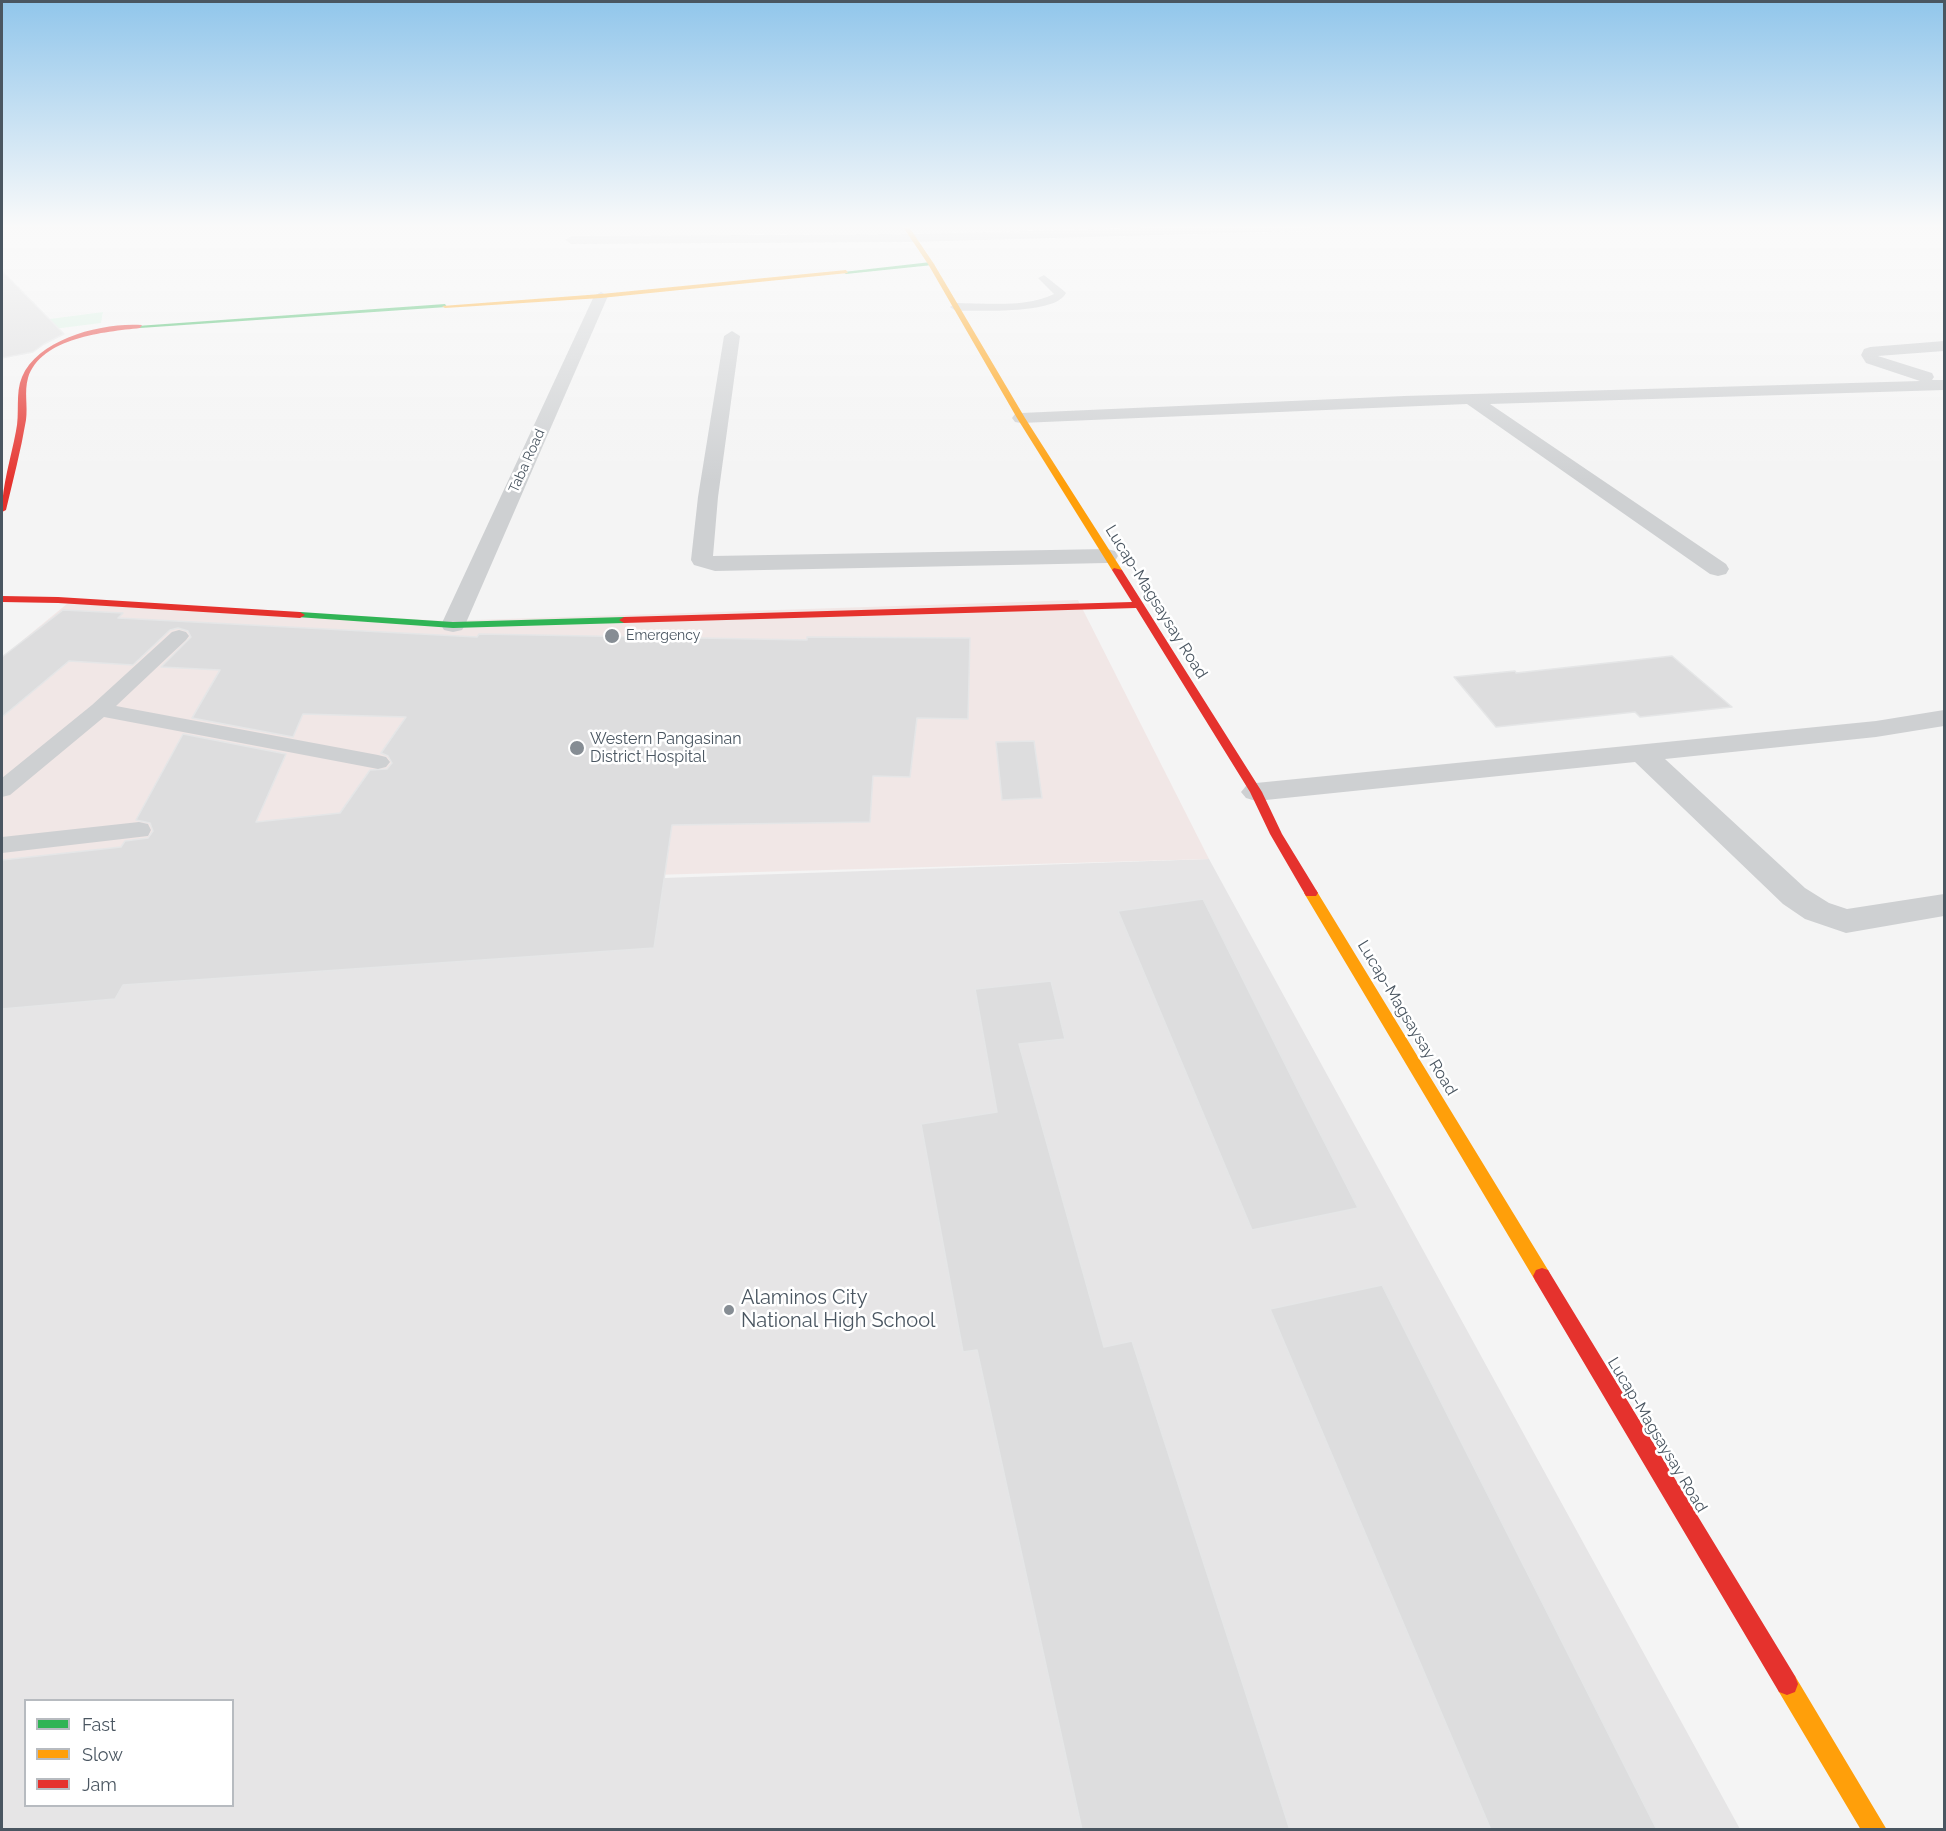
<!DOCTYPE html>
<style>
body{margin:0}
#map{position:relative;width:1946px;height:1831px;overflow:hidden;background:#f4f4f4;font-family:Raleway,sans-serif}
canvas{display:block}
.frame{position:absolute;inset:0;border:3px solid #4a5661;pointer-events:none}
.legend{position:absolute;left:24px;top:1699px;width:210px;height:108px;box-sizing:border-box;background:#fff;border:2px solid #b7bbc0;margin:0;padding:8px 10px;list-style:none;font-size:18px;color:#4a5661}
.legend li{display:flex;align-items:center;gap:12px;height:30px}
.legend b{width:30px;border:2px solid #b7bbc0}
</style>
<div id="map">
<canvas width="1946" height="1831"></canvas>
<div class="frame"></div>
<ul class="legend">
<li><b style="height:8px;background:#30b455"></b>Fast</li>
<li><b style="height:8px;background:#ff9f0a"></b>Slow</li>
<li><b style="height:8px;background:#e5322d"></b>Jam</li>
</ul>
</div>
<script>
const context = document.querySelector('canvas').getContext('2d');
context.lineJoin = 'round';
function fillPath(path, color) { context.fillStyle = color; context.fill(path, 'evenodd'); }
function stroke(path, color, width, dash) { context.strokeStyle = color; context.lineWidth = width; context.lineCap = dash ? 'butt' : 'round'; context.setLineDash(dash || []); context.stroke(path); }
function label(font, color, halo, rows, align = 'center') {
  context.font = font + ' Raleway,sans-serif'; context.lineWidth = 5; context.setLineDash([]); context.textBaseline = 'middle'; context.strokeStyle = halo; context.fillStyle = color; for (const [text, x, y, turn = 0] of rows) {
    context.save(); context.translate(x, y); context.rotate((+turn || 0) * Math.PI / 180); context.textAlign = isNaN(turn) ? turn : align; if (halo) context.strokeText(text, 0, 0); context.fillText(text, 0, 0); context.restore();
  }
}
fillPath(new Path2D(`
 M 1209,859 L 1740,1829 L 2,1829 L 2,919 L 233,893 ZM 26,1700 L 232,1700 L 232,1806 L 26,1806 Z`), '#e6e5e6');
fillPath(new Path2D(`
 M 73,599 L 445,621 L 1078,600 L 1209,859 L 478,880 L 233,893 L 2,919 L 2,657 Z`), '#f1e7e6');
fillPath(new Path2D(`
 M 103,312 L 101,323 L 30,332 L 34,321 Z`), '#d9f2e3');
const building = new Path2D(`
 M 2,271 L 64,334 L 44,344 L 33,352 L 2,358 Z
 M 63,610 L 123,613 L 118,618 L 477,637 L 479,634 L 807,640 L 807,637 L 970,638 L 968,719 L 917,718 L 910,777 L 873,776 L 870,822 L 672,825 L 654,948 L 123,985 L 115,999 L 2,1009 L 2,860 L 121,847 L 125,841 L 148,838 L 153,831 L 150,823 L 136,820 L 183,734 L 286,754 L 256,822 L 340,813 L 370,770 L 387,769 L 392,763 L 388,756 L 381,753 L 406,717 L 303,714 L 293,737 L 192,718 L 220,670 L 161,667 L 191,637 L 188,631 L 178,628 L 170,630 L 133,665 L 69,661 L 2,717 L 2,657 Z
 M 1672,656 L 1732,707 L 1640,717 L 1635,712 L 1496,727 L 1454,677 L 1515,671 L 1516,673 Z
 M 1034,741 L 1042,798 L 1002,800 L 996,742 Z
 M 1203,899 L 1298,1090 L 1358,1208 L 1252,1230 L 1118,911 Z
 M 1051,981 L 1065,1039 L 1019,1044 L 1104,1347 L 1132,1341 L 1290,1830 L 1082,1830 L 977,1350 L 963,1352 L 921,1124 L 997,1112 L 975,989 Z
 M 1382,1285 L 1657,1830 L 1491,1830 L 1270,1309 Z`);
fillPath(building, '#ddddde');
stroke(building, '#e5e6e7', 1.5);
fillPath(new Path2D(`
 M 1044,275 L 1064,291 L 1066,293 C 1056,315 978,310 956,311 L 950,307 L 956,303 C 987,303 1025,308 1054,294 L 1038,278 Z
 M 179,630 L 186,632 L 189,636 L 186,640 L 116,706 L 378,755 L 386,757 L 390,762 L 386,767 L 378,769 L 104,717 L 10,795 L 2,797 L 2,778 L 92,705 L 172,632 Z
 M 139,822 L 148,824 L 151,830 L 148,836 L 2,853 L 2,837 Z`), '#ced0d2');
fillPath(new Path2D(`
 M 1169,227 L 1310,227 L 1304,231 L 913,242 L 571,244 L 565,240 L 571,236 L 913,234 Z
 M 601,292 L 608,296 L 465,625 L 462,630 L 453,632 L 444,630 L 441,625 L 594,296 Z
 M 732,331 L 740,336 L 718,497 L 713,556 L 1107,549 L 1115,551 L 1118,556 L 1115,561 L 1107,563 L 715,571 L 694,565 L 691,560 L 698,497 L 724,336 Z
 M 1944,341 L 1944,351 L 1878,356 L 1932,373 L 1934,377 L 1932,380 L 1944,380 L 1944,390 L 1490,404 L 1726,564 L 1729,569 L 1726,574 L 1718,576 L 1710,574 L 1467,404 L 1021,423 L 1015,422 L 1012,418 L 1015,414 L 1021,413 L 1404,396 L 1920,381 L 1866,363 L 1861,355 L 1864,349 L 1870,347 Z
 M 1944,710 L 1944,726 L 1876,737 L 1665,759 L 1805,888 L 1829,903 L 1847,909 L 1944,894 L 1944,916 L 1846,933 L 1805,919 L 1783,904 L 1635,762 L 1256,801 L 1246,798 L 1241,792 L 1246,786 L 1256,783 L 1876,721 Z`), '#ced0d2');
fillPath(new Path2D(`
 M 931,262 L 933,265 L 846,274 L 843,272 Z
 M 445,304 L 447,307 L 140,328 L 137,326 Z
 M 300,612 L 453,622 L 624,617 L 629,620 L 624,623 L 453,628 L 297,617 L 297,613 Z`), '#30b455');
fillPath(new Path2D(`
 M 903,227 L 909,227 L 934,264 L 1025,418 L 1122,570 L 1120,572 L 1112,570 L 1017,418 L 928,264 Z
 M 846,270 L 848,273 L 601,298 L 445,308 L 442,306 L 601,294 Z
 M 1311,889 L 1316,890 L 1548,1270 L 1551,1276 L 1548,1282 L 1542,1284 L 1536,1282 L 1304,893 Z
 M 1787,1673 L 1795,1676 L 1887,1830 L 1861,1830 L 1779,1692 L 1776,1684 L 1779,1676 Z`), '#ff9f0a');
fillPath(new Path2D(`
 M 142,325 L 140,328 C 105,332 41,337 28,378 C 24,392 28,406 26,420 C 21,450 13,480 6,510 L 2,512 C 2,485 11,458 16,431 C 20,414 15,393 22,377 C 38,338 104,322 142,325 Z
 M 1114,568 L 1122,570 L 1262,792 L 1282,834 L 1318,893 L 1316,896 L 1306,896 L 1270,834 L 1250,792 L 1136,608 L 624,623 L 619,620 L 624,617 L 1132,602 L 1112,570 Z
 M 2,596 L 58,597 L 300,612 L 305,615 L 300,618 L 58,603 L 2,602 Z
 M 1542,1268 L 1548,1270 L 1795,1676 L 1798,1684 L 1795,1692 L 1787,1695 L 1779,1692 L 1536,1282 L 1533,1276 L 1536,1270 Z`), '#e5322d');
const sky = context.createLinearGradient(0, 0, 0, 483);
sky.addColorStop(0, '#91c6eb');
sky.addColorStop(0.47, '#fafafa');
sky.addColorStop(1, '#fafafa00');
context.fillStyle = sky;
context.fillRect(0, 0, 1946, 483);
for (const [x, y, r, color] of [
 [612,636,8,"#868d94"],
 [577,748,8,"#868d94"],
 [729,1310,6,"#868d94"]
]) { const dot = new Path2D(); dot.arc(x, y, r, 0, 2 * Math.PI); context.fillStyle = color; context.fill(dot); stroke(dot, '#fff', 2); }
label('14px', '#4a5661', '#fff', [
 ["Taba Road",527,461,-66]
]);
label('14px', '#4a5661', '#fff', [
 ["Emergency",626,636]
], 'left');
label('16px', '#4a5661', '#fff', [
 ["Lucap-Magsaysay Road",1156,602,58],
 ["Lucap-Magsaysay Road",1407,1018,59],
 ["Lucap-Magsaysay Road",1657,1435,59]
]);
label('16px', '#4a5661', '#fff', [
 ["Western Pangasinan",590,739],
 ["District Hospital",590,757]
], 'left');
label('20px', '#4a5661', '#fff', [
 ["Alaminos City",741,1298],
 ["National High School",741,1321]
], 'left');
</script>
